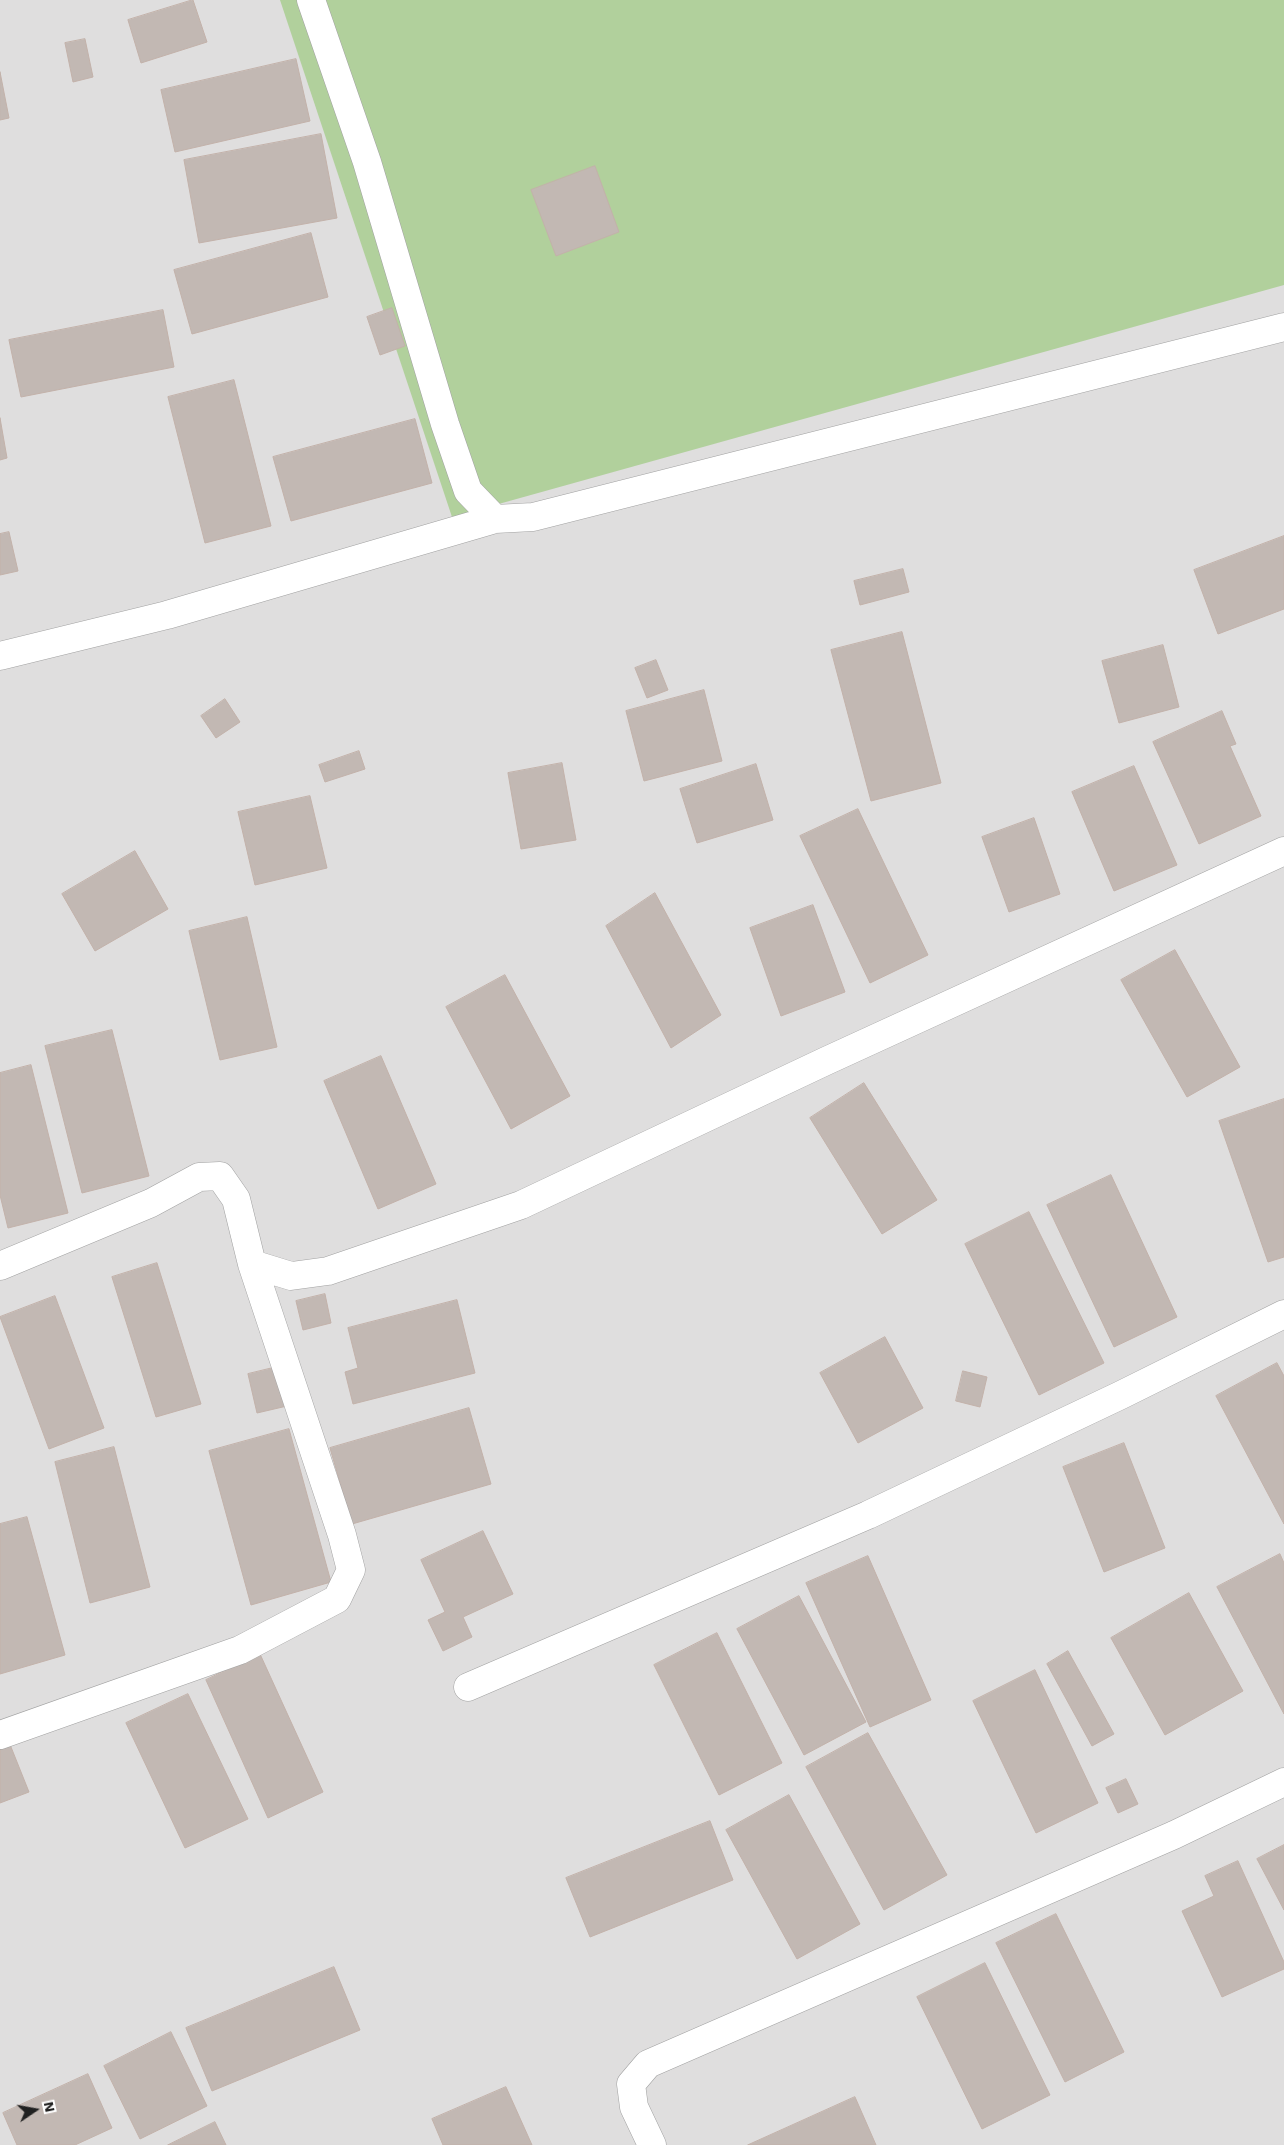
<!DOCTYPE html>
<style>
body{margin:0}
#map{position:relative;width:1284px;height:2145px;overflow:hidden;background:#f1ede7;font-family:"Work Sans",sans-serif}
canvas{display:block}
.north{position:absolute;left:10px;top:2085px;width:50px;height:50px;-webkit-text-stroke:4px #fff;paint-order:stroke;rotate:78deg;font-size:14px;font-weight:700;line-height:20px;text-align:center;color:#212121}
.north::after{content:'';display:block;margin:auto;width:18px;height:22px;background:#212121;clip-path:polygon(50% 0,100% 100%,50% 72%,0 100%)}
</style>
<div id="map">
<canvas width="1284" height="2145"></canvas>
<div class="north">N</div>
</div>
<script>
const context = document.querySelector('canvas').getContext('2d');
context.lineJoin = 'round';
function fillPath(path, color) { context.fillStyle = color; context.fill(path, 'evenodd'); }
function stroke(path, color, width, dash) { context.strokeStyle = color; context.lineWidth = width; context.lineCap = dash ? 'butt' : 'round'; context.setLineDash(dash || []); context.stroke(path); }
fillPath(new Path2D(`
 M 0,0 L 1284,0 L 1284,2145 L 0,2145 Z`), '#dfdede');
fillPath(new Path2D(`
 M 280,0 L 1284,0 L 1284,285 L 452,517 Z`), '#b1d09c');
const building = new Path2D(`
 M 193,0 L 207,42 L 141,63 L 128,20 Z
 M 85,39 L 93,77 L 73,82 L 65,43 Z
 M 296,59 L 310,121 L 175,152 L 161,90 Z
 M 0,72 L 9,118 L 0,120 Z
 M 321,134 L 337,218 L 199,243 L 184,160 Z
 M 595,166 L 619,232 L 556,256 L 531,190 Z
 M 311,233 L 328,297 L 192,334 L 174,270 Z
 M 392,308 L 405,346 L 380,355 L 367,317 Z
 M 163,310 L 174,367 L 21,397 L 9,340 Z
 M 234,380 L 271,526 L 205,543 L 168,397 Z
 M 0,418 L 7,458 L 0,460 Z
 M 415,419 L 432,483 L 291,521 L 273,457 Z
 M 9,532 L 18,571 L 0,575 L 0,534 Z
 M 1284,536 L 1284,609 L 1218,634 L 1194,570 Z
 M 903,569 L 909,592 L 860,605 L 854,581 Z
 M 902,632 L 941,783 L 871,801 L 831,650 Z
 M 1163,645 L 1179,707 L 1119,723 L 1102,661 Z
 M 656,660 L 668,690 L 647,698 L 635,668 Z
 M 704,690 L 722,761 L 644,781 L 626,711 Z
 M 225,699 L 240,722 L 216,738 L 201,716 Z
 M 1222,711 L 1236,744 L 1230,746 L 1261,816 L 1199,844 L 1153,742 Z
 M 359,751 L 365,769 L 325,782 L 319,765 Z
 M 562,763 L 576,840 L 521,849 L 508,773 Z
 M 756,764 L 773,820 L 697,843 L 680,789 Z
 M 1134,766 L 1177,865 L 1114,891 L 1072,792 Z
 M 310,796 L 327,868 L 255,885 L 238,812 Z
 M 858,809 L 928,955 L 870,983 L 800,836 Z
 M 1034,818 L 1060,894 L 1009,912 L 982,837 Z
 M 135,851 L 168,909 L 95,951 L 62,894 Z
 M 655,893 L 721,1015 L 671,1048 L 606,926 Z
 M 813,905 L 845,992 L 781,1016 L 750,928 Z
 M 247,917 L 277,1047 L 220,1060 L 189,931 Z
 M 1175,950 L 1240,1067 L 1187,1097 L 1121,980 Z
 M 505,975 L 570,1096 L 511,1129 L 446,1007 Z
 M 112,1030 L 149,1176 L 82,1193 L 45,1046 Z
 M 381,1056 L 436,1184 L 378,1209 L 324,1081 Z
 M 31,1065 L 68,1213 L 8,1228 L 0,1195 L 0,1073 Z
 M 864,1083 L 937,1200 L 882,1234 L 810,1118 Z
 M 1284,1099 L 1284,1257 L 1268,1262 L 1219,1121 Z
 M 1111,1175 L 1177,1317 L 1114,1347 L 1047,1205 Z
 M 1029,1212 L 1104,1363 L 1039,1395 L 965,1244 Z
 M 157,1263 L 201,1404 L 156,1417 L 112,1277 Z
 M 325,1294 L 331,1323 L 303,1330 L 296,1301 Z
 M 55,1296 L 104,1428 L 49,1449 L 0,1317 Z
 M 457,1300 L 475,1373 L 353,1404 L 345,1372 L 358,1368 L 348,1328 Z
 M 885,1337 L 923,1408 L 858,1443 L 820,1373 Z
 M 1277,1363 L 1284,1376 L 1284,1524 L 1216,1396 Z
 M 277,1367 L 287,1406 L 257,1413 L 248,1374 Z
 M 963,1371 L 987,1377 L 980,1407 L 956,1401 Z
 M 469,1408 L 491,1484 L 352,1524 L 330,1448 Z
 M 289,1429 L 331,1582 L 251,1605 L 209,1451 Z
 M 1124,1443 L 1165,1548 L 1104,1572 L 1063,1467 Z
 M 114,1447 L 150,1587 L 90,1603 L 55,1462 Z
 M 27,1517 L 65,1655 L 0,1674 L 0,1524 Z
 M 483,1531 L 513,1594 L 463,1617 L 472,1637 L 443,1651 L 428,1620 L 445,1612 L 421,1560 Z
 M 1280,1554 L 1284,1563 L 1284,1714 L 1217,1587 Z
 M 868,1556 L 931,1700 L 870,1727 L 806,1583 Z
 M 1189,1593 L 1243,1691 L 1165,1735 L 1111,1638 Z
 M 799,1596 L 866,1722 L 804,1755 L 737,1629 Z
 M 717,1633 L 782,1763 L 719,1795 L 654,1665 Z
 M 1068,1651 L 1114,1734 L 1092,1746 L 1047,1664 Z
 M 260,1654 L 323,1792 L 268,1818 L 206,1680 Z
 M 1035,1670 L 1098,1803 L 1036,1833 L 973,1701 Z
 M 188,1694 L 248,1819 L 185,1848 L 126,1723 Z
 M 868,1733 L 947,1875 L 884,1910 L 806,1767 Z
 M 9,1742 L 29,1792 L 0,1803 L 0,1746 Z
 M 1126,1779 L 1138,1804 L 1118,1813 L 1106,1788 Z
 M 789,1795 L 860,1924 L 797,1959 L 726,1830 Z
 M 710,1821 L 733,1880 L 590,1937 L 566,1878 Z
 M 1284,1845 L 1284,1910 L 1257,1859 Z
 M 1238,1861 L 1284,1962 L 1284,1969 L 1222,1997 L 1182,1911 L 1214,1896 L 1205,1876 Z
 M 1056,1914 L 1124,2052 L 1065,2082 L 996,1943 Z
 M 985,1963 L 1050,2095 L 982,2129 L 917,1997 Z
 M 334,1967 L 360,2030 L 212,2091 L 186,2028 Z
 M 171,2032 L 207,2106 L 140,2139 L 104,2066 Z
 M 88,2074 L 112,2128 L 75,2145 L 17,2145 L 3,2113 Z
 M 506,2087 L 532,2145 L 443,2145 L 432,2119 Z
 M 855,2097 L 876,2145 L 748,2145 Z
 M 215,2122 L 226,2145 L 168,2145 Z`);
fillPath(building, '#c2b8b3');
stroke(building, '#c3b2aa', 1);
const minor = new Path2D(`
 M 311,0 L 367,162 L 445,424 L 468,491 L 495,519 L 533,517 L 1284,327
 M 0,656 L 167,615 L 495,519
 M 252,1264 L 291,1276 L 328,1271 L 521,1205 L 826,1061 L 1284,851
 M 0,1266 L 151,1203 L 199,1177 L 220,1176 L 236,1199 L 252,1264 L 342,1535 L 351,1570 L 337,1599 L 240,1650 L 0,1735
 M 468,1687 L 868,1515 L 1121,1395 L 1284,1314
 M 652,2145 L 634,2107 L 631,2084 L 648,2064 L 1174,1835 L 1284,1782`);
stroke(minor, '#a2a2a2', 29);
stroke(minor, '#fff', 28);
</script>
